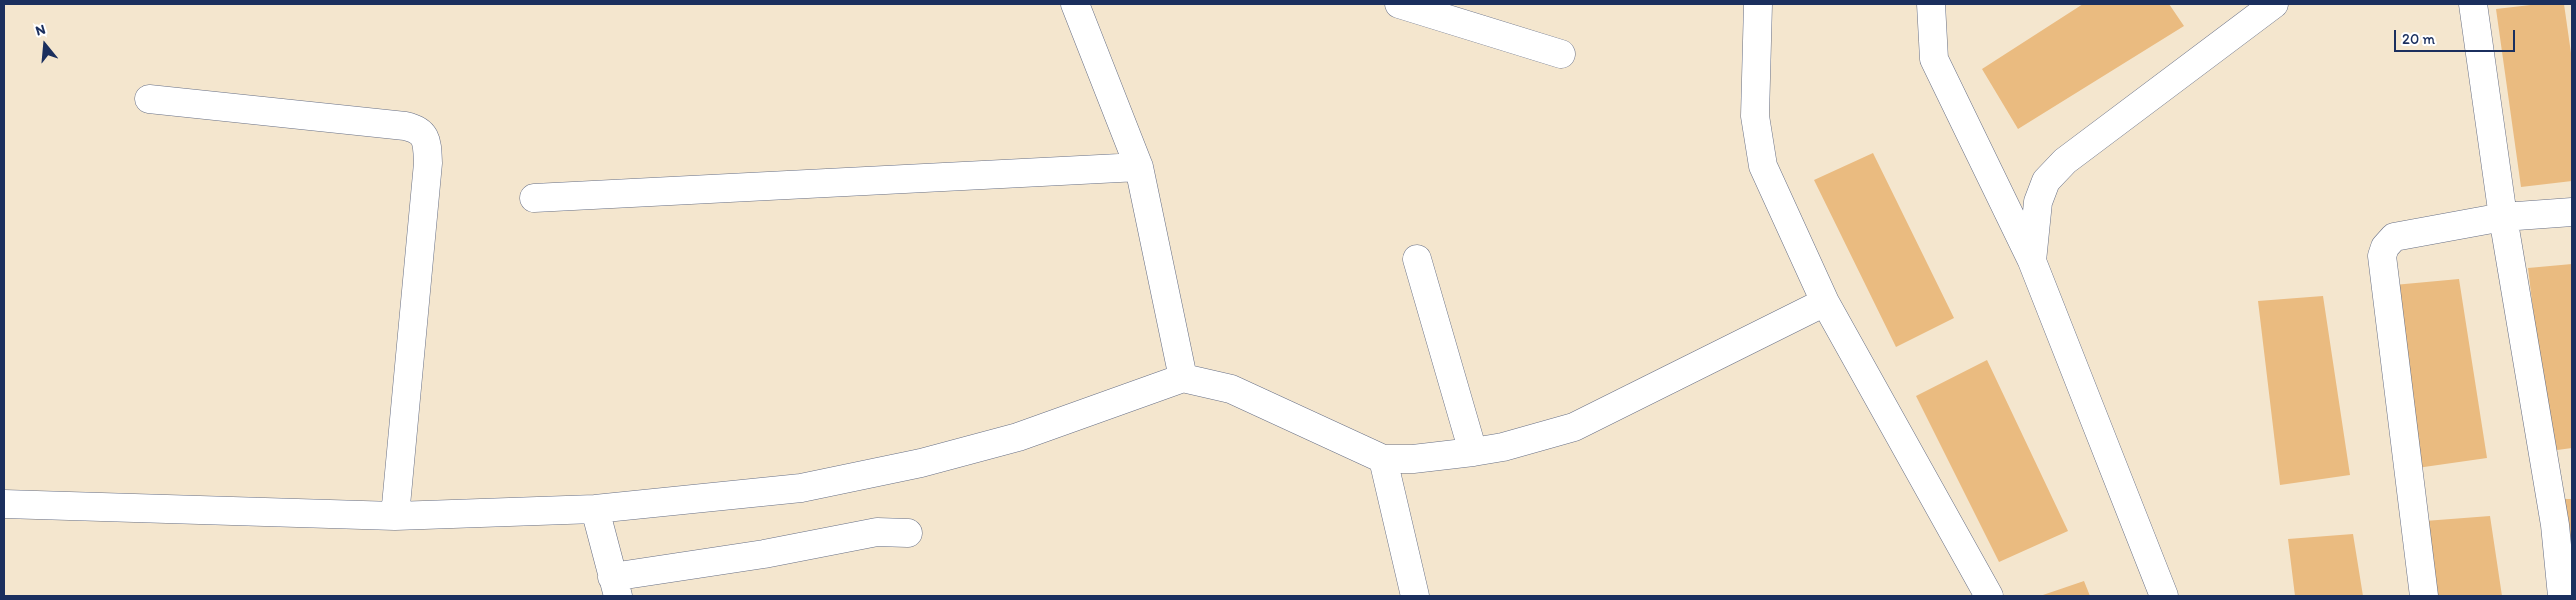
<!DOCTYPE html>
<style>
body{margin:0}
#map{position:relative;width:2576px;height:600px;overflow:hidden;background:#f4e6ce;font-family:Itim,sans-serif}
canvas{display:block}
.frame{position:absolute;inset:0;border:5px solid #1b2f5e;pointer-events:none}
.north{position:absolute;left:20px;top:20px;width:50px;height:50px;-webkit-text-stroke:4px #fff;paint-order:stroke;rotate:343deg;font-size:14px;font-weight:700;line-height:20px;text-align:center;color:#1b2f5e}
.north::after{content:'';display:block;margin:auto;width:18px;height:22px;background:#1b2f5e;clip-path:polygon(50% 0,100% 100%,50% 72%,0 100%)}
.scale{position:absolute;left:2394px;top:30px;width:121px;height:22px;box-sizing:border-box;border:2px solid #1b2f5e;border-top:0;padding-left:6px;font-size:15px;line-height:18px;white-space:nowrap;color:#1b2f5e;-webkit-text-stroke:4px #fff;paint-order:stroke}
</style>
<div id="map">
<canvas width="2576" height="600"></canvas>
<div class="frame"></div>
<div class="north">N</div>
<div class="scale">20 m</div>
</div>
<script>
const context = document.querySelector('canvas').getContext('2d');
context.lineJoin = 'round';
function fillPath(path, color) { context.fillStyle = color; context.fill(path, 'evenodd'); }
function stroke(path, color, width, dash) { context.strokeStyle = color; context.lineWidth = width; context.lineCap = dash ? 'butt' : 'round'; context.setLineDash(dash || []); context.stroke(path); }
fillPath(new Path2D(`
 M 2083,4 L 2169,4 L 2184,26 L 2018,129 L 1982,69 Z
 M 2539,4 L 2564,4 L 2572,60 L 2572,181 L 2521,187 L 2496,9 Z
 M 1873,153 L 1954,318 L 1896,347 L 1814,180 Z
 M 2572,264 L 2572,448 L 2550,451 L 2528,268 Z
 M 2459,279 L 2487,458 L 2417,468 L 2394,285 Z
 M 2323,296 L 2350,475 L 2280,485 L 2258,301 Z
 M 1987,360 L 2068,531 L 1999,562 L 1916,396 Z
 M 2561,499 L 2572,499 L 2572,579 Z
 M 2490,516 L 2502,596 L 2434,596 L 2425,521 Z
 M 2353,534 L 2363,596 L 2295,596 L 2288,539 Z
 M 2084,581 L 2090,596 L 2040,596 Z`), '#eabb80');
const minor = new Path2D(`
 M 1399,4 L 1561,54
 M 1758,4 L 1755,116 L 1763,166 L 1825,302 L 1989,596
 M 1931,4 L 1934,59 L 2032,261
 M 2473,4 L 2503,217 L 2555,525 L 2562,596
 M 149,99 L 405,126 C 428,131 427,142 428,163 L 395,516
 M 534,198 L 1139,167
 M 1417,259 L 1473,452
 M 1183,378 L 1231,389 L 1383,459 L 1413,459 L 1473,452 L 1503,447 L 1574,427 L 1825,302
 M 1383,459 L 1415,596
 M 4,504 L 395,516 L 595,509 L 801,488 L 921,463 L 1018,437 L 1183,378 L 1139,167 L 1075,4
 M 595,509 L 618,596
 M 612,577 L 764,554 L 877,532 L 908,533
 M 2164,596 L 2032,261 L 2038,202 L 2046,181 L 2065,161 L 2274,4
 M 2424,596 L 2382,256 L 2385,247 L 2394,237 L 2503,217 L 2572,212`);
stroke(minor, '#676f85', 29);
stroke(minor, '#fff', 28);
</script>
